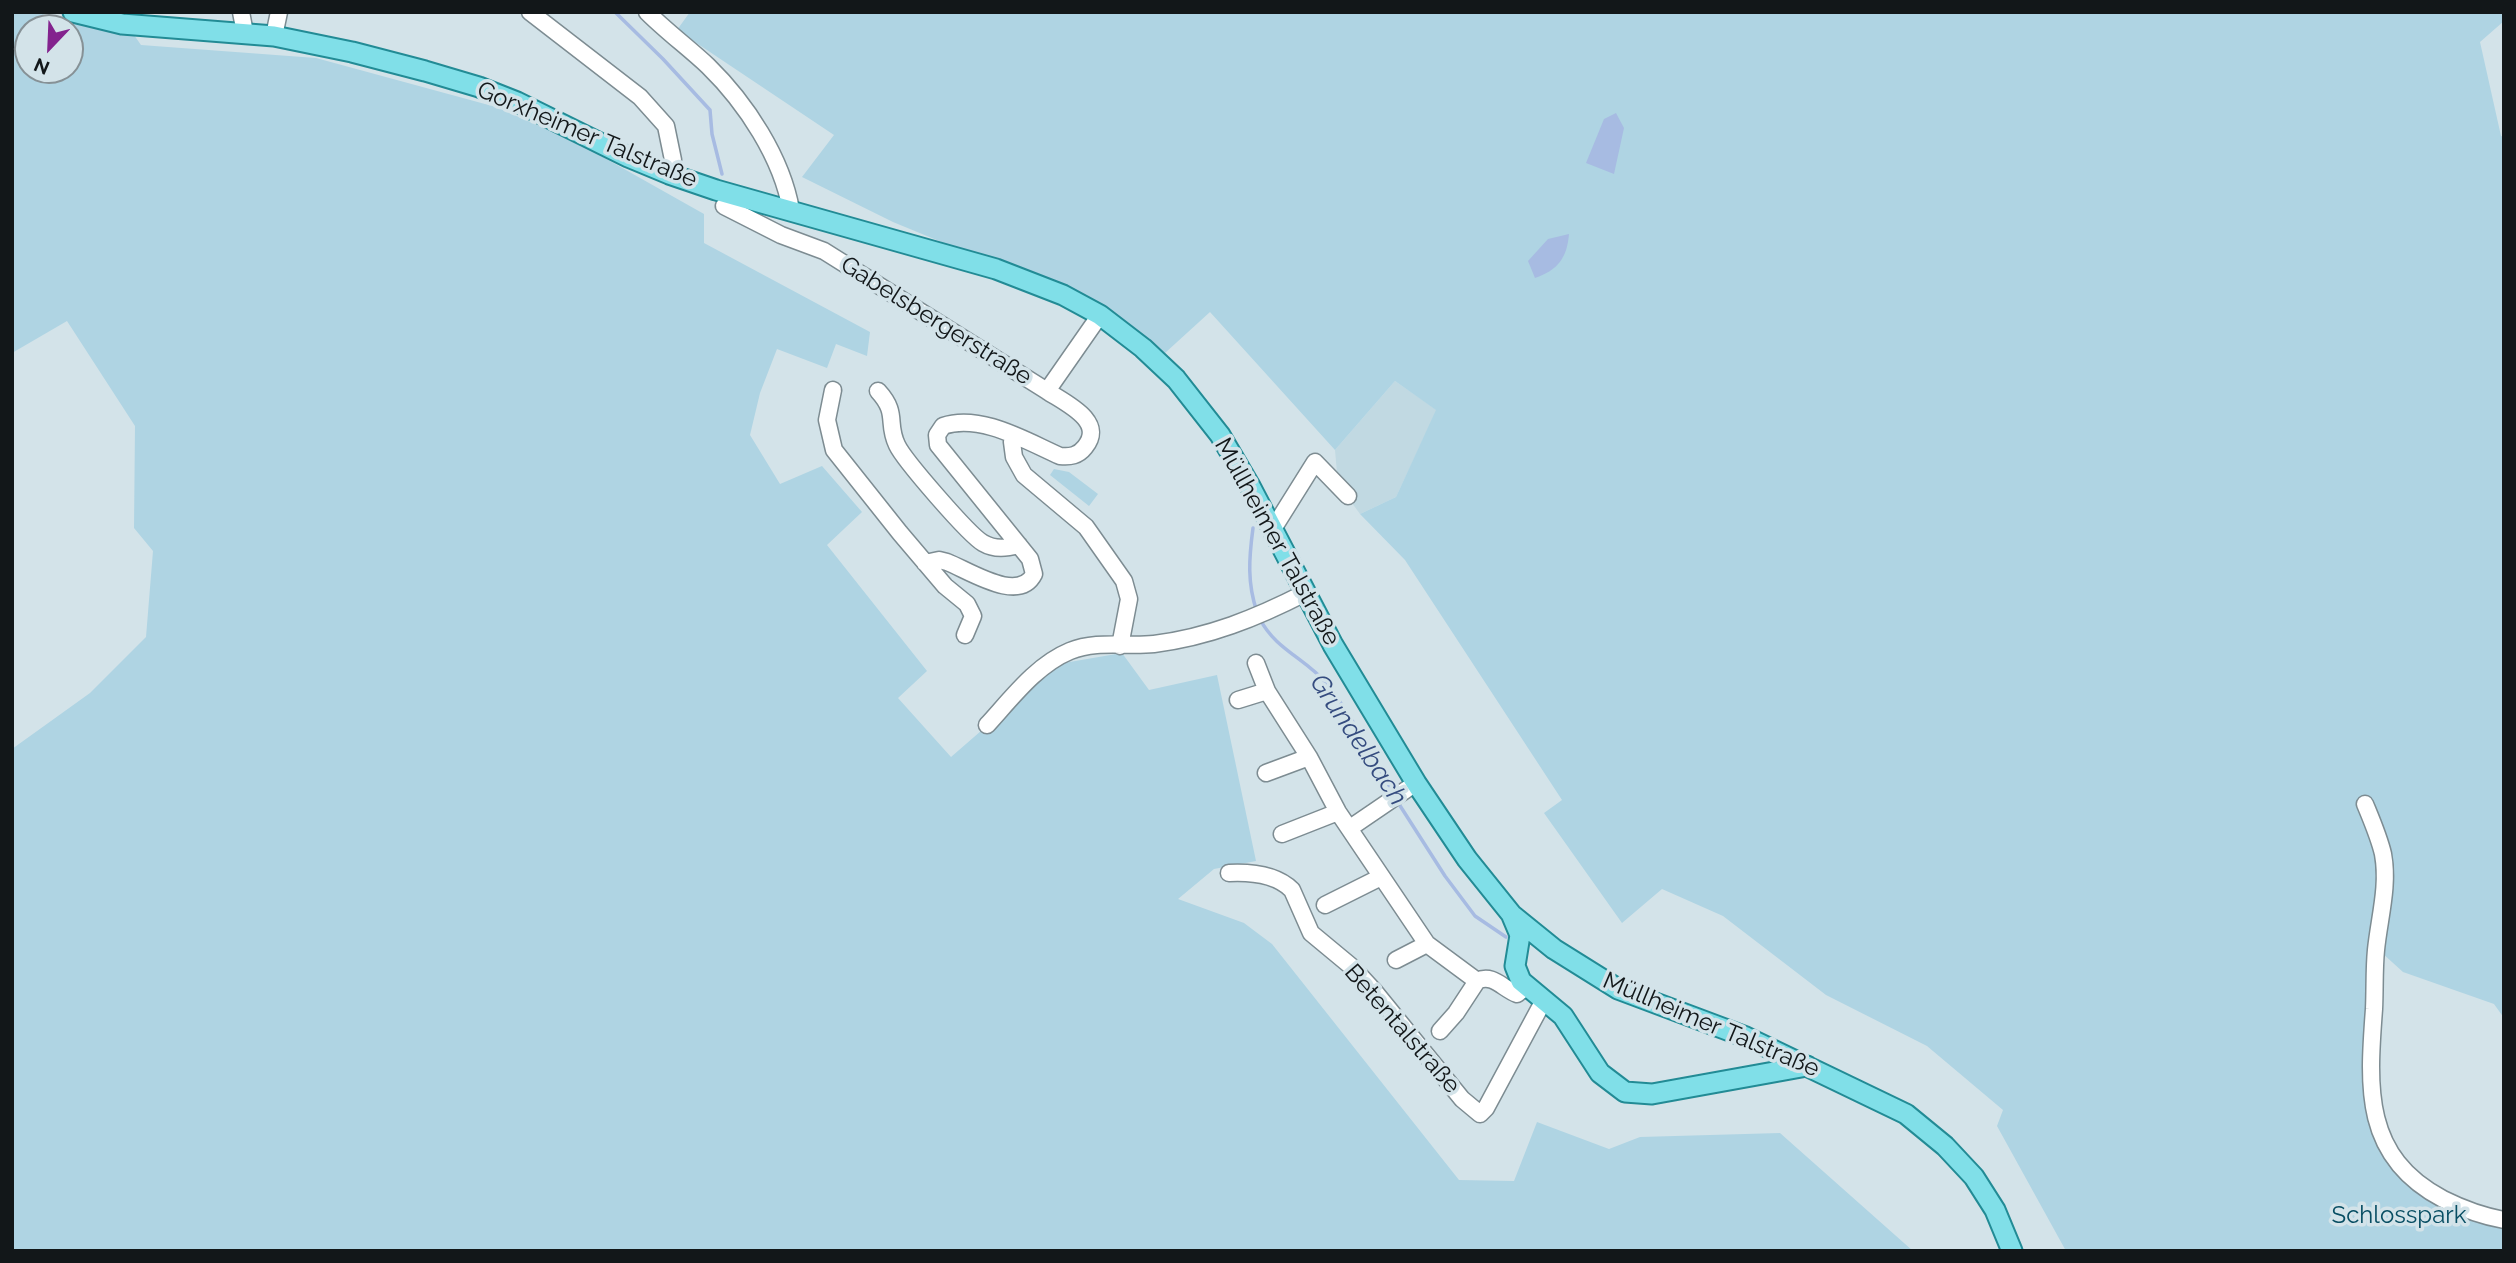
<!DOCTYPE html>
<meta charset="utf-8">
<style>
body{margin:0}
#map{position:relative;width:2516px;height:1263px;overflow:hidden;background:#d3e3e9;font-family:Raleway,sans-serif}
canvas{display:block}
.frame{position:absolute;inset:0;border:14px solid #121719;pointer-events:none}
.north{position:absolute;left:14px;top:14px;width:70px;height:70px;box-sizing:border-box;background:#d3e3e9;border:2px solid #869196;border-radius:50%;rotate:203deg;font-size:19px;font-weight:700;line-height:28px;text-align:center;color:#121719}
.north::after{content:'';display:block;margin:auto;width:24px;height:32px;background:#83238e;clip-path:polygon(50% 0,100% 100%,50% 72%,0 100%)}
</style>
<div id="map">
<canvas width="2516" height="1263"></canvas>
<div class="frame"></div>
<div class="north">N</div>
</div>
<script>
const context = document.querySelector('canvas').getContext('2d');
context.lineJoin = 'round';
function fillPath(path, color) { context.fillStyle = color; context.fill(path, 'evenodd'); }
function stroke(path, color, width, dash) { context.strokeStyle = color; context.lineWidth = width; context.lineCap = dash ? 'butt' : 'round'; context.setLineDash(dash || []); context.stroke(path); }
function label(font, color, halo, rows, align = 'center') {
  context.font = font + ' Raleway,sans-serif'; context.lineWidth = 7; context.setLineDash([]); context.textBaseline = 'middle'; context.strokeStyle = halo; context.fillStyle = color; for (const [text, x, y, turn = 0] of rows) {
    context.save(); context.translate(x, y); context.rotate((+turn || 0) * Math.PI / 180); context.textAlign = isNaN(turn) ? turn : align; if (halo) context.strokeText(text, 0, 0); context.fillText(text, 0, 0); context.restore();
  }
}
fillPath(new Path2D(`
 M 1395,381 L 1437,410 L 1396,497 L 1360,514 L 1338,484 L 1335,450 Z`), '#c1d9e2');
fillPath(new Path2D(`
 M 12,12 L 39,12 L 48,17 L 134,35 L 141,45 L 316,58 L 496,107 L 578,143 L 704,214 L 704,243 L 870,332 L 867,356 L 836,344 L 827,368 L 777,349 L 760,393 L 750,435 L 780,484 L 822,466 L 862,512 L 827,545 L 927,671 L 898,698 L 951,757 L 1058,664 L 1122,653 L 1149,690 L 1217,675 L 1256,861 L 1214,869 L 1178,899 L 1244,923 L 1272,944 L 1459,1180 L 1514,1181 L 1537,1122 L 1609,1149 L 1640,1137 L 1780,1133 L 1913,1251 L 12,1251 L 12,749 L 90,693 L 146,637 L 153,551 L 134,528 L 135,426 L 67,321 L 12,353 ZM 28,28 L 70,28 L 70,70 L 28,70 Z
 M 690,12 L 2504,12 L 2504,21 L 2480,42 L 2501,136 L 2504,137 L 2504,1018 L 2494,1004 L 2403,972 L 2371,943 L 2371,1094 L 2398,1165 L 2504,1226 L 2504,1251 L 2066,1251 L 1997,1126 L 2003,1110 L 1927,1046 L 1826,995 L 1723,916 L 1662,889 L 1622,923 L 1544,813 L 1562,800 L 1405,560 L 1360,514 L 1396,497 L 1436,410 L 1395,381 L 1335,450 L 1210,312 L 1165,353 L 1104,309 L 893,222 L 802,177 L 834,135 L 677,30 Z
 M 1054,469 L 1069,472 L 1098,494 L 1089,506 L 1050,475 Z`), '#afd4e3');
fillPath(new Path2D(`
 M 1616,113 L 1624,128 L 1614,174 L 1586,163 L 1604,119 Z
 M 1569,234 C 1567,258 1558,270 1535,278 L 1528,261 L 1548,239 Z`), '#a7bbe2');
stroke(new Path2D(`
 M 615,12 L 663,59 L 710,110 L 712,134 L 722,174
 M 1253,528 C 1249,558 1247,583 1257,612
 M 1260,619 C 1275,649 1306,659 1326,683 C 1353,716 1372,757 1394,794
 M 1397,801 L 1445,876 L 1475,916 L 1506,937`), '#a7bbe2', 3.5);
const minor = new Path2D(`
 M 241,12 L 245,33
 M 530,12 L 640,97 L 666,126 L 673,160 L 669,174
 M 647,12 C 667,32 689,48 708,66 C 746,103 782,158 791,210
 M 274,36 L 279,12
 M 724,206 L 781,235 L 824,251 L 1047,391 C 1065,403 1106,421 1085,447 C 1078,456 1070,457 1060,456 C 1026,441 980,413 943,426 L 937,435 L 938,445 L 1030,559 L 1034,574 C 1019,604 970,571 947,562 L 939,560 L 925,563
 M 833,390 L 827,420 L 834,450 L 900,533 L 945,586 L 967,604 L 973,616 L 965,635
 M 878,391 C 899,414 886,422 897,445 C 904,460 969,535 983,543 C 995,550 1007,548 1019,545
 M 1047,391 L 1100,315
 M 1017,438 L 1012,442 L 1014,457 L 1024,475 L 1086,527 L 1124,581 L 1129,599 L 1120,646
 M 1273,529 L 1315,462 L 1348,496
 M 1256,663 L 1267,691 L 1309,757 L 1338,812 L 1427,944 L 1477,981 C 1493,973 1503,989 1517,994 L 1527,986
 M 1238,700 L 1267,691
 M 987,725 C 1011,699 1036,665 1070,651 C 1097,640 1126,647 1154,644 C 1209,637 1256,618 1305,593
 M 1266,773 L 1309,757
 M 2365,804 C 2372,821 2379,837 2383,854 C 2389,886 2379,919 2376,950 C 2374,970 2375,989 2374,1009 C 2368,1088 2363,1157 2443,1199 C 2463,1209 2482,1216 2504,1220
 M 1350,828 L 1416,783
 M 1282,834 L 1338,812
 M 1229,873 C 1250,872 1276,874 1292,890 L 1311,933 L 1352,967 L 1375,992 L 1462,1099 L 1480,1114 L 1486,1108 L 1544,1000
 M 1325,905 L 1381,877
 M 1396,960 L 1427,944
 M 1440,1031 L 1456,1013 L 1477,981`);
const major = new Path2D(`
 M 73,12 L 122,24 L 274,36 L 352,52 L 425,71 L 479,87 L 517,102 L 628,157 L 669,174 L 716,190 L 996,269 L 1063,295 L 1100,315 L 1143,348 L 1176,379 L 1220,435 L 1250,486 L 1333,645 L 1416,783 L 1467,859 L 1512,915 L 1554,949 L 1618,989 L 1746,1037 L 1906,1114 L 1945,1146 L 1974,1177 L 1995,1210 L 2012,1251
 M 1512,916 L 1520,935 L 1515,966 L 1521,981 L 1563,1016 L 1600,1073 L 1625,1092 L 1652,1094 L 1807,1066`);
stroke(minor, '#7d8c92', 19);
stroke(major, '#228b95', 23);
stroke(minor, '#fff', 16);
stroke(major, '#80dfe8', 19);
label('24px', '#121719', '#d3e3e9', [
 ["Gorxheimer Talstraße",587,135,23],
 ["Gabelsbergerstraße",936,321,32],
 ["Müllheimer Talstraße",1277,542,61],
 ["Müllheimer Talstraße",1711,1025,23],
 ["Betentalstraße",1402,1029,49]
]);
label('24px', '#084e63', '#d3e3e9', [
 ["Schlosspark",2399,1216]
]);
label('italic 26px', '#354c7f', '#d3e3e9', [
 ["Grundelbach",1358,740,56]
]);
</script>
